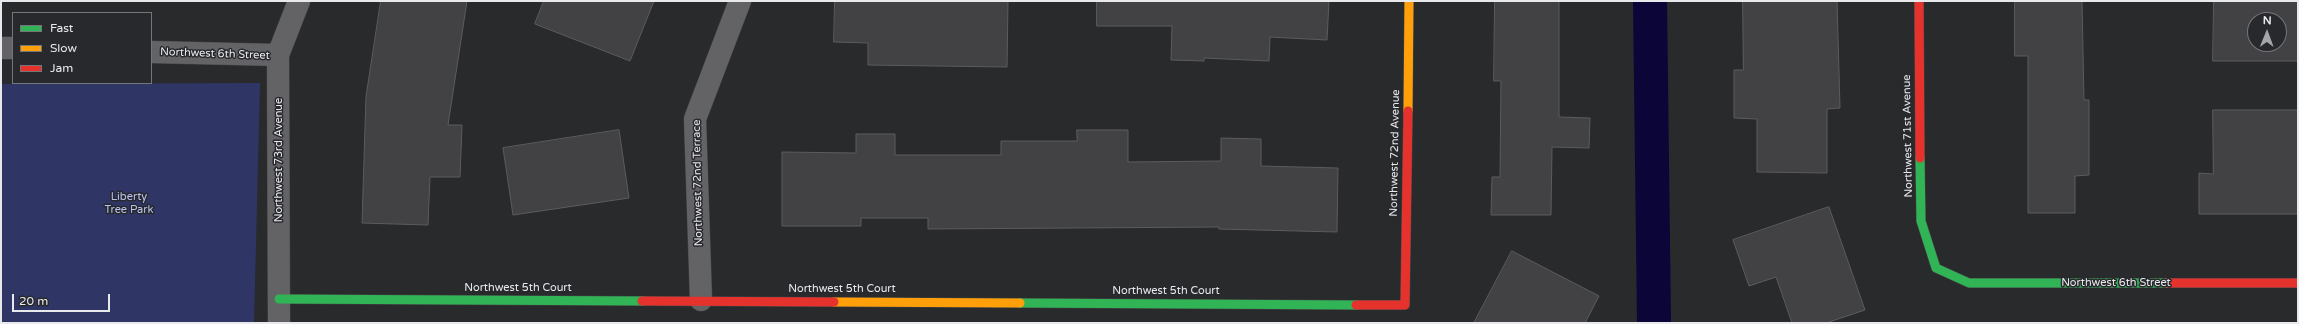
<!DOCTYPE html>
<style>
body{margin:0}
#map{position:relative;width:2299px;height:324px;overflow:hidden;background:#292a2c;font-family:"Varela Round",sans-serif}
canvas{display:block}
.frame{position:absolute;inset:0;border:2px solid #e8e9ec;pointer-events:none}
.legend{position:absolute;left:12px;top:12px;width:140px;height:72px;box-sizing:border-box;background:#28292d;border:1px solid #757679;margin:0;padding:5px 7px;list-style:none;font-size:12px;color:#e8e9ec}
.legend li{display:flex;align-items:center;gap:8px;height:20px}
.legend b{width:20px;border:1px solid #757679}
.north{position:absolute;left:2247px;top:12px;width:40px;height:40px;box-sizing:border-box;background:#28292d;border:1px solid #757679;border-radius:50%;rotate:1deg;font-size:11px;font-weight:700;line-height:16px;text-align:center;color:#e8e9ec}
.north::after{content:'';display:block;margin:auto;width:14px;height:18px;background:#a5a6a9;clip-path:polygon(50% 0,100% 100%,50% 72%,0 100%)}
.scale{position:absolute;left:12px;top:294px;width:98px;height:18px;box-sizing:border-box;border:2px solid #e8e9ec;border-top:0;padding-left:5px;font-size:12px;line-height:14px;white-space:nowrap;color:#e8e9ec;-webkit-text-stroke:3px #28292d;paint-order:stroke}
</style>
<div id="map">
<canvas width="2299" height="324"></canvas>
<div class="frame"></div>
<ul class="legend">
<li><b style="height:5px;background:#30b455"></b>Fast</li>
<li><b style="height:5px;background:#ff9f0a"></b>Slow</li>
<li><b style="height:5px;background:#e5322d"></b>Jam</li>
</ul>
<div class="north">N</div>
<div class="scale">20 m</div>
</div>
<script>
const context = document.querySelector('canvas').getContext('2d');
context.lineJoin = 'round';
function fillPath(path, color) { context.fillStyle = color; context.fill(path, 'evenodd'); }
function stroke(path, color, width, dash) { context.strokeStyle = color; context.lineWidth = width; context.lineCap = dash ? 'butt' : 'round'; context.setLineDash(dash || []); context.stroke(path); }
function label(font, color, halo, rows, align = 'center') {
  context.font = font + ' "Varela Round",sans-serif'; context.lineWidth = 3; context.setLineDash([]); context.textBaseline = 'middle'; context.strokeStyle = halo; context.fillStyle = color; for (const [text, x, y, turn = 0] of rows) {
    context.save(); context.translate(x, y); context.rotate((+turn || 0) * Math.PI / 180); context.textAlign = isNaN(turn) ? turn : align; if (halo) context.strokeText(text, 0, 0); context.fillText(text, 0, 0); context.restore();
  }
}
fillPath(new Path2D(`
 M 260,83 L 254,323 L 1,323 L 1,84 Z`), '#2f3666');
stroke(new Path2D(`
 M 1650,1 L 1654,323`), '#0b0538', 34);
const building = new Path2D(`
 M 381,1 L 467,1 L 448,125 L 462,125 L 460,177 L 430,177 L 428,225 L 362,223 L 366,97 Z
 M 544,1 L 654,1 L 630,61 L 535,24 Z
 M 835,1 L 1008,1 L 1007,67 L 868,65 L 868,43 L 834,42 Z
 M 1097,1 L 1329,1 L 1327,40 L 1270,37 L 1269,61 L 1204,58 L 1204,61 L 1171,60 L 1172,26 L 1097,26 Z
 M 1495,1 L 1559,1 L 1559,117 L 1590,118 L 1589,148 L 1552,147 L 1551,215 L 1491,215 L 1492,177 L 1500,177 L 1501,81 L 1494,81 Z
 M 1743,1 L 1837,1 L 1840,108 L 1827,109 L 1827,173 L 1757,172 L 1757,119 L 1734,118 L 1734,70 L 1743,70 Z
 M 2015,1 L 2082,1 L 2084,100 L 2089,100 L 2089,175 L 2075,176 L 2075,213 L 2028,213 L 2028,56 L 2015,56 Z
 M 2214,1 L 2298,1 L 2298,61 L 2213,61 ZM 2255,20 L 2279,20 L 2279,44 L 2255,44 Z
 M 2213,110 L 2298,110 L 2298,214 L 2199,214 L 2199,173 L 2213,174 Z
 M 619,130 L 629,198 L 513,215 L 503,148 Z
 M 1077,130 L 1128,130 L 1128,162 L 1221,161 L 1221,138 L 1261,139 L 1261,166 L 1338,168 L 1337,232 L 1219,229 L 1219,227 L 928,229 L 928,218 L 861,218 L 861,226 L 782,226 L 782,152 L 856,153 L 856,134 L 895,134 L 895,155 L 1001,155 L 1001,141 L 1077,141 Z
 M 1829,207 L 1865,310 L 1826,323 L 1792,323 L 1776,277 L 1749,286 L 1733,240 Z
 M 1512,251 L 1599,296 L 1585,323 L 1474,323 Z`);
fillPath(building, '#424244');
stroke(building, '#5c5c5e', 1);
const street = new Path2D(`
 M 1,48 L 13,48
 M 151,52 L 278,55
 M 701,300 L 695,119 L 740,1
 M 279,323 L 278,55 L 299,1`);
const fast = new Path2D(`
 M 1920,158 L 1921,221 L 1936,268 L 1969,283 L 2166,283
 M 279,299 L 642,301
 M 1020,303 L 1356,305`);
const slow = new Path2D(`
 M 1408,111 L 1409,1
 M 834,302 L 1020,303`);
const jam = new Path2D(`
 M 1919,1 L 1920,158
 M 2166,283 L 2298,283
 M 642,301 L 834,302
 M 1356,305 L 1405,305 L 1408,111`);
stroke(street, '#464648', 23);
stroke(fast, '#464648', 10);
stroke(slow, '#464648', 10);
stroke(jam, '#464648', 10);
stroke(street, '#636365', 22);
stroke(fast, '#30b455', 9);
stroke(slow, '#ff9f0a', 9);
stroke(jam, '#e5322d', 9);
label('11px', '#e8e9ec', '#28292d', [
 ["Northwest 6th Street",215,54,2],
 ["Northwest 71st Avenue",1908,136,-91],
 ["Northwest 72nd Avenue",1395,153,-89],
 ["Northwest 73rd Avenue",279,160,-90],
 ["Northwest 72nd Terrace",698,183,-91],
 ["Northwest 6th Street",2116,283],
 ["Northwest 5th Court",518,288],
 ["Northwest 5th Court",842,289],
 ["Northwest 5th Court",1166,291]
]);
label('11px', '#bac4f0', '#28292d', [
 ["Liberty",129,197],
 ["Tree Park",129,210]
]);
</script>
